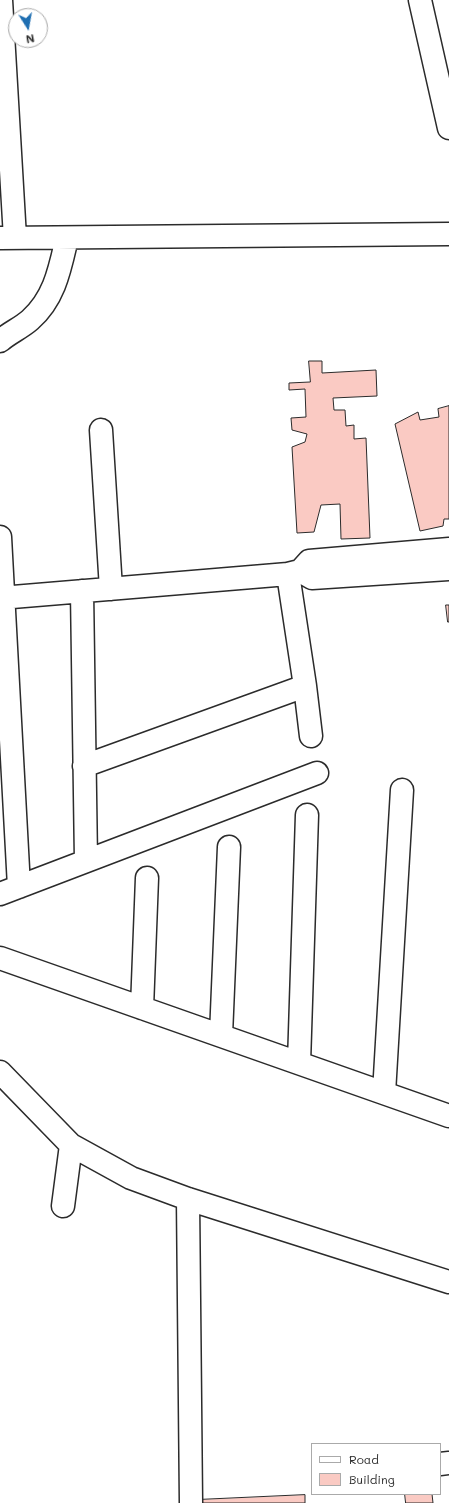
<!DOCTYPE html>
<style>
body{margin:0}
#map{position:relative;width:449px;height:1503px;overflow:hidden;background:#fff;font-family:Mali,sans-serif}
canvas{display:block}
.legend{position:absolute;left:311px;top:1443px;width:130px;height:52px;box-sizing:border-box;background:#fff;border:1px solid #aaa;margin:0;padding:5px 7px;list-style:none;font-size:12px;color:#2b2b2b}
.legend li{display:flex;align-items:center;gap:8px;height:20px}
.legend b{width:20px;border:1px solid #aaa}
.north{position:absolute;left:8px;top:8px;width:40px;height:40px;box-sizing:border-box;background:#fff;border:1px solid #aaa;border-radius:50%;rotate:169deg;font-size:11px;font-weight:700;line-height:16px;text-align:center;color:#2b2b2b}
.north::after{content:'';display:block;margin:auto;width:14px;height:18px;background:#1f6fb2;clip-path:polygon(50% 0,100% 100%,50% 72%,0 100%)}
</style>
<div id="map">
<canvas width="449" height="1503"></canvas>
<ul class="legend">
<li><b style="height:5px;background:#fff"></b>Road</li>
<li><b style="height:11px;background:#facac3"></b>Building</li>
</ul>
<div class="north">N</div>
</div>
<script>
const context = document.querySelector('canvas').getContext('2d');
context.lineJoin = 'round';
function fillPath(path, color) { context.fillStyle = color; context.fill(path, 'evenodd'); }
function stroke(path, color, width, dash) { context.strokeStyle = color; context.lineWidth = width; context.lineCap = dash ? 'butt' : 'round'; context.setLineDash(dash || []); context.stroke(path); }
const building = new Path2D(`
 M 309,361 L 322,361 L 322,373 L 376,370 L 377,396 L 333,398 L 334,410 L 345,410 L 346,426 L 354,425 L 354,439 L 366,438 L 370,538 L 341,539 L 340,504 L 321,505 L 314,532 L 297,533 L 292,447 L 305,442 L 307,434 L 292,430 L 291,418 L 306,417 L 305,389 L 289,390 L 289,383 L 310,382 Z
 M 449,406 L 449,519 L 444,519 L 443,526 L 420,531 L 395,424 L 418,412 L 420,420 L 439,417 L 438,409 Z
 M 446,605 L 449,605 L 449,622 L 448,622 Z
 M 405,1494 L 432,1494 L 433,1503 L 406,1503 Z
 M 305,1495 L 305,1503 L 196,1503 L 196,1500 Z`);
fillPath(building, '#facac3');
stroke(building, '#2b2b2b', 1);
const minor = new Path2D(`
 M 1,0 L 15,238
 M 420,0 L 449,128
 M 0,238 L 449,234
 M 0,341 C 9,333 21,328 30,320 C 55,298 60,268 67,238
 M 101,430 L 111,589
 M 0,537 L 19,887
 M 300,571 L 312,578 L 449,569
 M 288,574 L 305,686 L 311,736
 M 82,591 L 86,861
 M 0,598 L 288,574 L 300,571 L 309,561 L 449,549
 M 84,766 L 305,686
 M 0,894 L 317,773
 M 0,958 L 449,1116
 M 142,1008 L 147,878
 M 221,1035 L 229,847
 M 299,1063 L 307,815
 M 0,1072 L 71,1145 L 131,1178 L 188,1199 L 449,1282
 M 384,1093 L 402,790
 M 188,1199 L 191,1503
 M 63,1206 L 71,1145
 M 440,1464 L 449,1463`);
stroke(minor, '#2b2b2b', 25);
stroke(minor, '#fff', 22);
</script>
